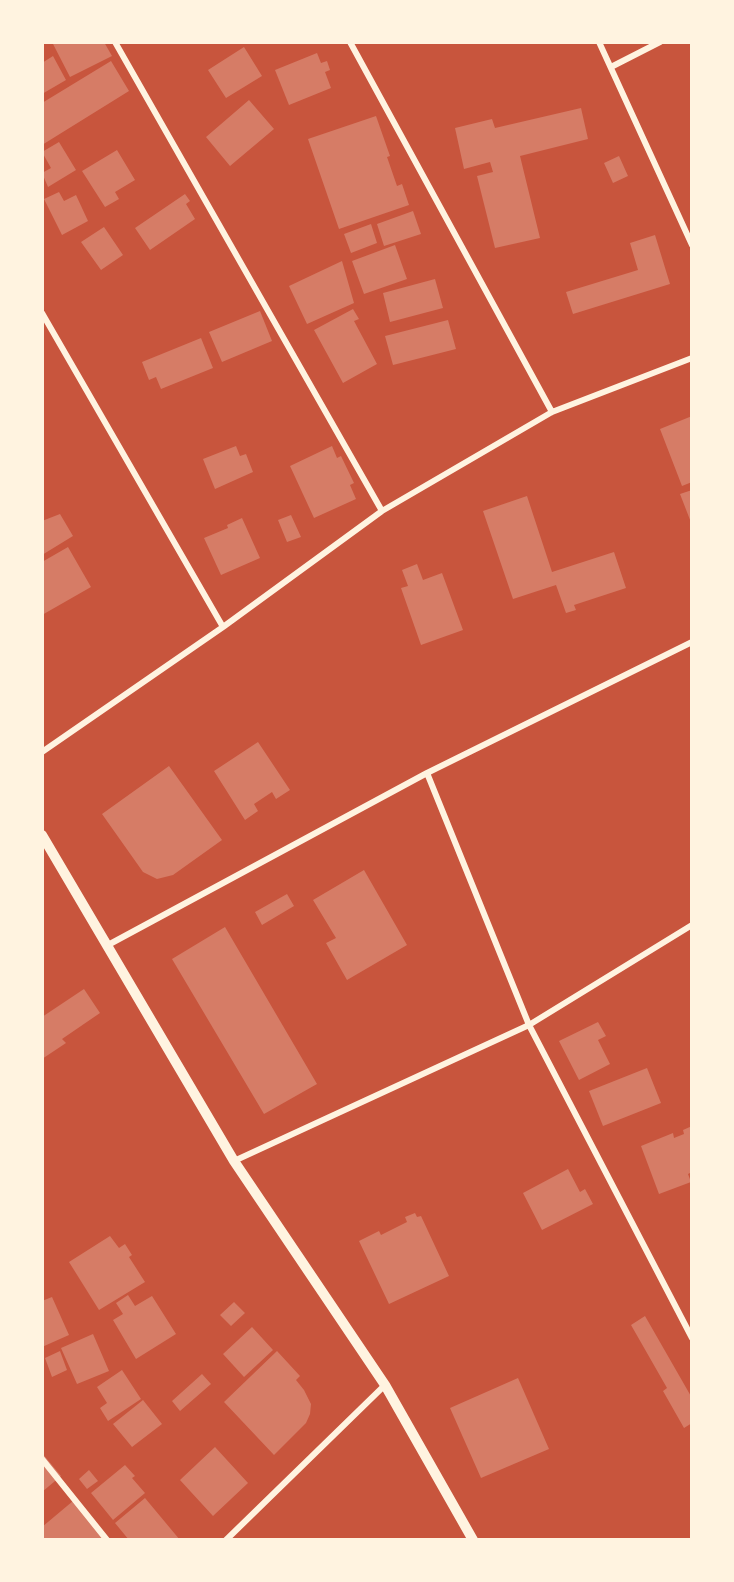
<!DOCTYPE html>
<style>
body{margin:0}
#map{position:relative;width:734px;height:1582px;overflow:hidden;background:#c8553d;font-family:"Nunito Sans",sans-serif}
canvas{display:block}
.frame{position:absolute;inset:0;border:44px solid #fff3e0;pointer-events:none}
</style>
<div id="map">
<canvas width="734" height="1582"></canvas>
<div class="frame"></div>
</div>
<script>
const context = document.querySelector('canvas').getContext('2d');
context.lineJoin = 'round';
function fillPath(path, color) { context.fillStyle = color; context.fill(path, 'evenodd'); }
function stroke(path, color, width, dash) { context.strokeStyle = color; context.lineWidth = width; context.lineCap = dash ? 'butt' : 'round'; context.setLineDash(dash || []); context.stroke(path); }
fillPath(new Path2D(`
 M 52,42 L 104,42 L 112,56 L 70,77 Z
 M 244,47 L 262,76 L 226,98 L 208,70 Z
 M 317,53 L 321,63 L 327,61 L 330,70 L 325,72 L 331,88 L 289,105 L 275,70 Z
 M 53,56 L 66,80 L 42,94 L 42,63 Z
 M 111,61 L 129,91 L 42,145 L 42,103 Z
 M 249,100 L 274,129 L 230,166 L 206,137 Z
 M 581,108 L 588,139 L 520,156 L 540,238 L 495,248 L 477,176 L 493,172 L 490,162 L 464,169 L 455,128 L 492,119 L 495,128 Z
 M 376,116 L 390,156 L 387,157 L 397,186 L 402,184 L 409,205 L 339,229 L 308,139 Z
 M 59,142 L 76,170 L 48,187 L 42,173 L 51,168 L 42,152 Z
 M 117,150 L 135,180 L 115,192 L 119,199 L 105,207 L 82,171 Z
 M 619,156 L 628,176 L 613,183 L 604,163 Z
 M 59,192 L 64,201 L 76,195 L 88,221 L 62,235 L 44,199 Z
 M 185,194 L 190,201 L 186,204 L 195,219 L 150,250 L 135,228 Z
 M 413,211 L 421,234 L 384,246 L 377,224 Z
 M 371,224 L 377,243 L 351,253 L 344,234 Z
 M 104,227 L 123,255 L 101,270 L 81,242 Z
 M 655,235 L 670,284 L 573,314 L 566,292 L 638,270 L 630,243 Z
 M 395,245 L 407,279 L 364,294 L 352,261 Z
 M 342,261 L 354,303 L 307,324 L 289,286 Z
 M 435,279 L 443,308 L 390,322 L 383,293 Z
 M 353,309 L 359,319 L 354,321 L 377,364 L 343,383 L 314,330 Z
 M 260,311 L 272,341 L 222,362 L 209,332 Z
 M 448,320 L 456,349 L 393,365 L 385,336 Z
 M 201,338 L 213,368 L 161,389 L 156,377 L 149,380 L 142,362 Z
 M 692,416 L 692,482 L 682,486 L 660,429 Z
 M 236,446 L 240,456 L 246,454 L 253,472 L 215,489 L 203,459 Z
 M 332,446 L 337,458 L 341,456 L 354,483 L 350,485 L 356,499 L 314,518 L 290,466 Z
 M 692,490 L 692,525 L 680,494 Z
 M 527,496 L 552,572 L 614,552 L 626,588 L 574,605 L 576,610 L 566,613 L 556,585 L 513,599 L 483,511 Z
 M 60,514 L 73,536 L 42,555 L 42,521 Z
 M 291,515 L 301,537 L 287,542 L 278,520 Z
 M 242,518 L 260,558 L 221,575 L 204,538 L 228,528 L 227,525 Z
 M 68,547 L 91,587 L 42,615 L 42,562 Z
 M 417,564 L 423,580 L 442,573 L 463,630 L 421,645 L 401,588 L 408,586 L 402,570 Z
 M 258,742 L 290,790 L 276,799 L 272,792 L 254,804 L 258,811 L 245,820 L 214,771 Z
 M 169,766 L 222,840 L 173,875 L 157,879 L 143,872 L 102,814 Z
 M 364,870 L 407,945 L 347,980 L 326,943 L 336,938 L 313,900 Z
 M 287,894 L 294,906 L 262,925 L 255,912 Z
 M 225,927 L 317,1084 L 264,1114 L 172,959 Z
 M 84,989 L 100,1013 L 62,1039 L 66,1043 L 42,1059 L 42,1017 Z
 M 598,1022 L 606,1036 L 598,1040 L 610,1064 L 579,1080 L 559,1041 Z
 M 647,1068 L 661,1103 L 603,1126 L 589,1091 Z
 M 692,1126 L 692,1172 L 688,1174 L 691,1182 L 659,1194 L 641,1146 L 673,1133 L 674,1138 L 684,1134 L 683,1130 Z
 M 568,1169 L 580,1192 L 585,1189 L 593,1204 L 542,1230 L 523,1193 Z
 M 415,1213 L 417,1217 L 421,1216 L 449,1276 L 389,1304 L 359,1241 L 379,1231 L 381,1235 L 407,1222 L 405,1217 Z
 M 110,1236 L 119,1248 L 125,1244 L 132,1255 L 129,1257 L 145,1282 L 99,1310 L 69,1262 Z
 M 128,1295 L 135,1306 L 152,1296 L 176,1334 L 136,1359 L 113,1320 L 123,1314 L 116,1303 Z
 M 52,1297 L 69,1335 L 42,1347 L 42,1301 Z
 M 234,1302 L 245,1313 L 231,1326 L 220,1315 Z
 M 645,1316 L 692,1398 L 692,1423 L 684,1428 L 663,1391 L 667,1388 L 631,1325 Z
 M 252,1327 L 273,1350 L 244,1377 L 223,1354 Z
 M 93,1334 L 109,1371 L 77,1384 L 61,1348 Z
 M 60,1351 L 67,1370 L 52,1377 L 45,1358 Z
 M 277,1351 L 300,1376 L 296,1380 L 304,1390 L 311,1404 L 310,1414 L 306,1423 L 274,1455 L 224,1402 Z
 M 122,1370 L 141,1399 L 108,1421 L 100,1408 L 107,1403 L 97,1387 Z
 M 202,1374 L 211,1384 L 180,1411 L 172,1401 Z
 M 518,1378 L 549,1449 L 481,1478 L 450,1408 Z
 M 143,1400 L 162,1424 L 132,1447 L 113,1424 Z
 M 215,1447 L 248,1483 L 213,1516 L 180,1480 Z
 M 42,1453 L 61,1476 L 42,1492 Z
 M 125,1465 L 135,1476 L 132,1478 L 145,1493 L 113,1520 L 91,1493 Z
 M 89,1470 L 98,1481 L 87,1489 L 79,1479 Z
 M 145,1498 L 180,1540 L 129,1540 L 115,1523 Z
 M 73,1501 L 105,1540 L 42,1540 L 42,1527 Z`), '#d67c66');
stroke(new Path2D(`
 M 115,42 L 382,511
 M 350,42 L 552,412
 M 599,42 L 692,245
 M 611,67 L 660,42
 M 42,313 L 223,627
 M 42,752 L 223,627 L 382,511 L 552,412 L 692,358
 M 427,773 L 529,1025 L 692,1338
 M 108,945 L 427,773 L 692,642
 M 234,1161 L 529,1025 L 692,925
 M 42,1459 L 107,1540
 M 226,1540 L 385,1385`), '#fff3e0', 6);
stroke(new Path2D(`
 M 42,835 L 234,1161 L 385,1385 L 473,1540`), '#fff3e0', 10);
</script>
